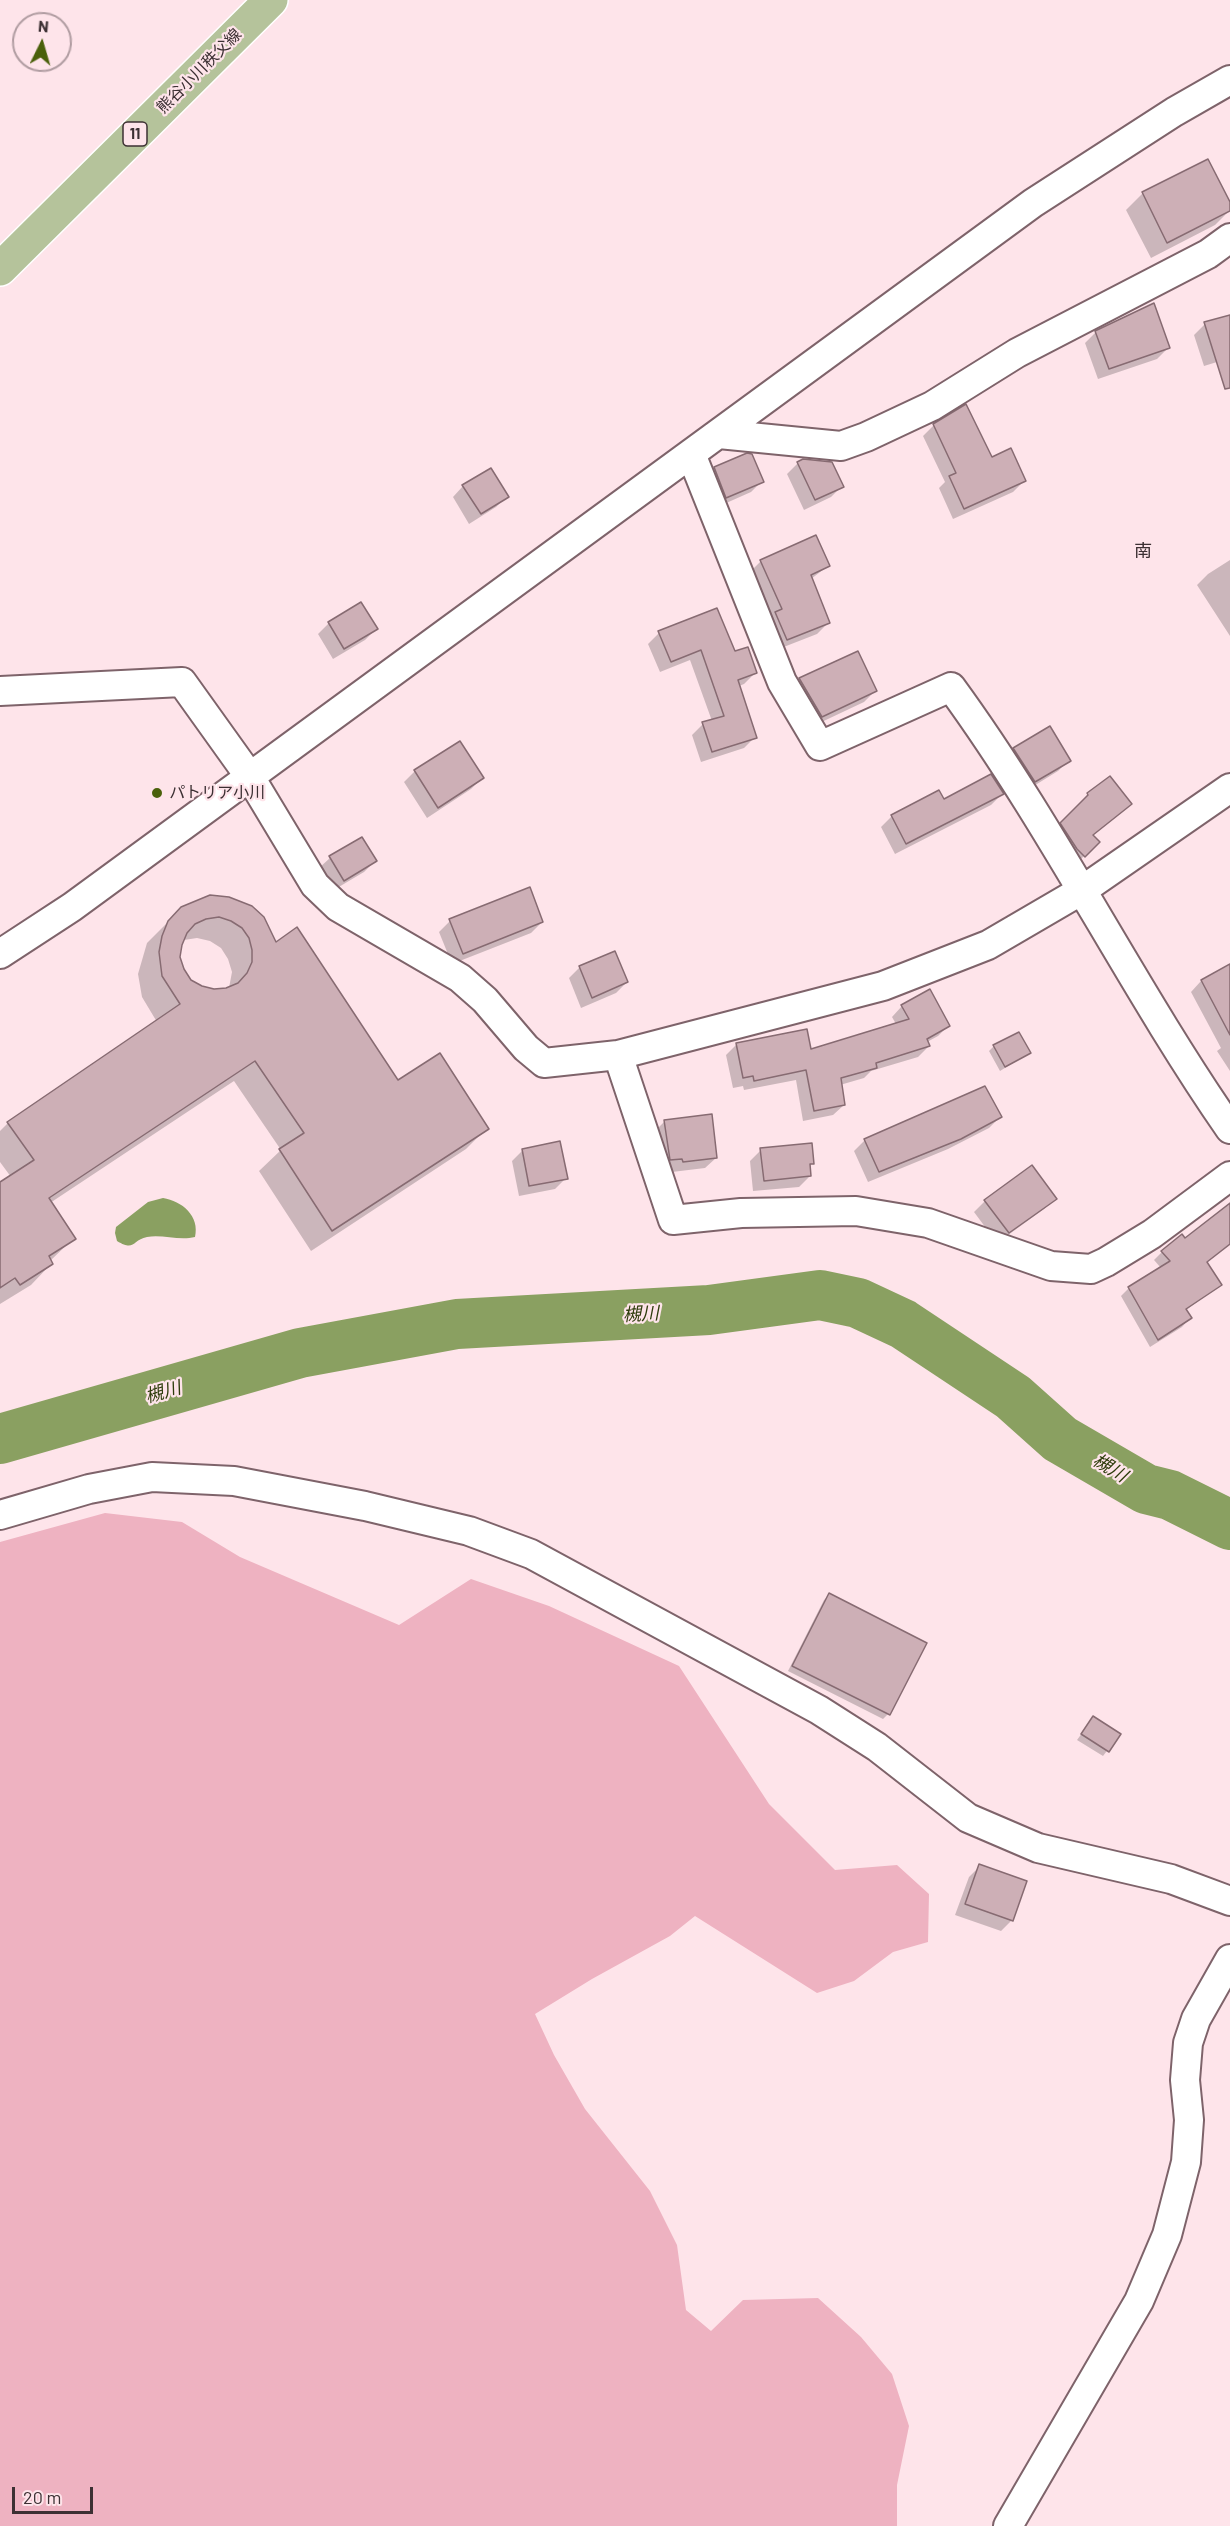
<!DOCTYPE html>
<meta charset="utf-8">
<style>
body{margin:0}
#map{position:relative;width:1230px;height:2526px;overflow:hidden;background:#fee4ea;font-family:Barlow,sans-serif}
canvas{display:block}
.north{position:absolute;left:12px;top:12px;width:60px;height:60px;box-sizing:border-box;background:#fee4ea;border:2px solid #b09ca1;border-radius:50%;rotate:5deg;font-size:16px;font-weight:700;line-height:24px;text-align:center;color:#3c3033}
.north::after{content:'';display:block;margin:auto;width:21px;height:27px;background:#4a600b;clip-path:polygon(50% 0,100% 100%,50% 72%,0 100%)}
.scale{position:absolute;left:12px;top:2487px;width:81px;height:27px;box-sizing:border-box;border:3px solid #3c3033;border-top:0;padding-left:8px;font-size:18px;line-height:21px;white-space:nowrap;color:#3c3033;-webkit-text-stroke:4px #fee4ea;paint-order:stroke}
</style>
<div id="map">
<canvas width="1230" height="2526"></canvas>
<div class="north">N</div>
<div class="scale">20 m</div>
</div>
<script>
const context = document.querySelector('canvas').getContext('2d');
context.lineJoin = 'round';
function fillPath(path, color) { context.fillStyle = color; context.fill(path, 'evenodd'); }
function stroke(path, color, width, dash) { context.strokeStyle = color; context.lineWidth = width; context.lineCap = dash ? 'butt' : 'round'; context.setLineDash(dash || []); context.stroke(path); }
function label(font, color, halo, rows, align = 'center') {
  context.font = font + ' Barlow,"Noto Sans JP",sans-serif'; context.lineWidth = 4.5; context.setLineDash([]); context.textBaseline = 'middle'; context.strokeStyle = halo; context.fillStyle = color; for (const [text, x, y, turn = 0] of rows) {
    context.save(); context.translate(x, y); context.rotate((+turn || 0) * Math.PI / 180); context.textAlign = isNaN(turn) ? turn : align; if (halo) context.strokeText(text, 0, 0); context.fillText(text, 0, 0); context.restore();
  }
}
fillPath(new Path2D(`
 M 105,1513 L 182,1522 L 240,1557 L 399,1625 L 471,1579 L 549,1606 L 679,1666 L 769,1804 L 835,1870 L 897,1865 L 929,1894 L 928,1942 L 893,1952 L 854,1981 L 817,1993 L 695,1916 L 670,1936 L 592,1979 L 535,2014 L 554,2055 L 585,2109 L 650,2191 L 677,2245 L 686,2310 L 711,2331 L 743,2300 L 818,2298 L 861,2337 L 892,2374 L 909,2426 L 897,2485 L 897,2526 L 0,2526 L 0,1542 Z`), '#eeb2c1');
fillPath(new Path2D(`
 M 163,1198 C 182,1201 200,1216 195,1237 C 179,1241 162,1234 147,1237 C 132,1240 135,1252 117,1241 L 115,1233 L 116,1227 L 148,1202 Z`), '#8aa061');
fillPath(new Path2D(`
 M 1143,193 L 1230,205 L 1230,210 L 1215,225 L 1151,258 L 1126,210 Z
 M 1230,316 L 1230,358 L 1204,366 L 1194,335 L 1205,324 Z
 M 1096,332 L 1168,348 L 1157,359 L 1098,379 L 1085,343 Z
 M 966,406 L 991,459 L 1024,481 L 1013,492 L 953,519 L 939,488 L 945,482 L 923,436 L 934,425 Z
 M 798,463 L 842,486 L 831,497 L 804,510 L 787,474 Z
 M 715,469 L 762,481 L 751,492 L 715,508 L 704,480 Z
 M 463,486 L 507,496 L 496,507 L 469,524 L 453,497 Z
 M 1230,560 L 1230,636 L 1197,585 L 1208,574 Z
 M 761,561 L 828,566 L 811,579 L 828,623 L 817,634 L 776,650 L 750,572 Z
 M 329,623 L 376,629 L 365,640 L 333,659 L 318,634 Z
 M 659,633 L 734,653 L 755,673 L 744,684 L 739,686 L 755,737 L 744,748 L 701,762 L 692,735 L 703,724 L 712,721 L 690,660 L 660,672 L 648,644 Z
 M 857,653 L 875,691 L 864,702 L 811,727 L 789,691 L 800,680 Z
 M 459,743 L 482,778 L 471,789 L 427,818 L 404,782 L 415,771 Z
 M 1014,749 L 1069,760 L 1058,771 L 1024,792 L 1003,760 Z
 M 1002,794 L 991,805 L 895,854 L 881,827 L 892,816 L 943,801 Z
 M 1088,794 L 1130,804 L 1092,836 L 1098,842 L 1073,867 L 1050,835 Z
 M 330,858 L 375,861 L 364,872 L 332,891 L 319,868 Z
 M 529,889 L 542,922 L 531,933 L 452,964 L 439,932 L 450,921 Z
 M 210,896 L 275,944 L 398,1082 L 487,1128 L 466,1149 L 311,1251 L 259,1171 L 281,1150 L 234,1081 L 50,1203 L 74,1238 L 50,1261 L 51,1264 L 31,1285 L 0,1304 L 0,1184 L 11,1177 L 0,1162 L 0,1131 L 8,1123 L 157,1022 L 142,997 L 138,974 L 147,943 L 182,908 ZM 197,938 L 210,941 L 221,948 L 228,959 L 232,972 L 229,988 L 214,991 L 201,988 L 190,981 L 182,970 L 179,957 L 180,944 L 184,940 Z
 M 1230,966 L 1230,1071 L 1217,1051 L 1221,1048 L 1191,992 L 1201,981 Z
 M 580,967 L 627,982 L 616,993 L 581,1008 L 569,978 Z
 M 902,1006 L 948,1026 L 938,1036 L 927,1042 L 929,1046 L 918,1057 L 871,1071 L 864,1078 L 840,1085 L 844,1105 L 833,1115 L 803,1121 L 796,1080 L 744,1090 L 743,1086 L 733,1088 L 726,1055 L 737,1044 L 810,1051 L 896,1024 L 892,1017 Z
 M 994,1046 L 1029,1053 L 1000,1071 L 989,1051 Z
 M 1000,1117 L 989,1128 L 948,1149 L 868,1182 L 854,1151 L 865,1140 Z
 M 665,1121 L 716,1158 L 705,1168 L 672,1172 L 672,1169 L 660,1170 L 654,1132 Z
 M 523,1150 L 566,1178 L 555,1189 L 519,1196 L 512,1161 Z
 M 761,1150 L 812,1163 L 809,1167 L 810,1176 L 799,1187 L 753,1191 L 750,1161 Z
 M 1055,1198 L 1044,1209 L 997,1243 L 974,1212 L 985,1201 Z
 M 1230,1205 L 1230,1243 L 1206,1263 L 1220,1285 L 1185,1311 L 1190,1318 L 1182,1327 L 1150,1347 L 1121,1296 L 1129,1288 L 1161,1268 L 1154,1260 L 1162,1252 L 1185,1240 Z
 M 829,1595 L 888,1714 L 883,1719 L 788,1671 L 824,1600 Z
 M 1093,1718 L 1119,1735 L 1103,1756 L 1077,1740 Z
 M 980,1866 L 1012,1920 L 1001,1931 L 955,1915 L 969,1877 Z`), '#0003');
stroke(new Path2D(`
 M 0,1439 L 300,1353 L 457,1324 L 709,1310 L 820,1295 L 858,1303 L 903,1324 L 1013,1397 L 1060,1439 L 1146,1489 L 1170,1495 L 1230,1525`), '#8aa061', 50);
const building = new Path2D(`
 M 1208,159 L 1230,202 L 1230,211 L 1167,243 L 1142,192 Z
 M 1154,303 L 1170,348 L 1109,369 L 1095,331 Z
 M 1230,315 L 1230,388 L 1225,389 L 1204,322 Z
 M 966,404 L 992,457 L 1011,448 L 1026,481 L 964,509 L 949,476 L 956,473 L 933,424 Z
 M 747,453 L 752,454 L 764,482 L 726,498 L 714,467 Z
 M 803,459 L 832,462 L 844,487 L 815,500 L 797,462 Z
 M 491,468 L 509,497 L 481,514 L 462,485 Z
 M 816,535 L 830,566 L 811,575 L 830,623 L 787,640 L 775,612 L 782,609 L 760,560 Z
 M 361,602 L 378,629 L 344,649 L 328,622 Z
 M 717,608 L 735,651 L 748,647 L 757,673 L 738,680 L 757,738 L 712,752 L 702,722 L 724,716 L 701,650 L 671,662 L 658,631 Z
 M 858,651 L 877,691 L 822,717 L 799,678 Z
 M 1050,726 L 1071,761 L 1035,782 L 1013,748 Z
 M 460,741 L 484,778 L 438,808 L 414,770 Z
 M 991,774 L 1004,794 L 906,844 L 891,815 L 939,790 L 944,799 Z
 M 1110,776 L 1132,804 L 1093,835 L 1100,842 L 1085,857 L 1077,849 L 1060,823 L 1088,795 L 1087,793 Z
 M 362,837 L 377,861 L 344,881 L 329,856 Z
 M 530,887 L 543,922 L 463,954 L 449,919 Z
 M 210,895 L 229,897 L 252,906 L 264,917 L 276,942 L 297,927 L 398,1080 L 440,1053 L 489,1129 L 332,1231 L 279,1149 L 304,1133 L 255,1061 L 49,1198 L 76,1239 L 49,1256 L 53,1264 L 20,1285 L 15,1278 L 0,1288 L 0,1182 L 34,1160 L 7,1122 L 180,1004 L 162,976 L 159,952 L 162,936 L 168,921 L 181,907 ZM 219,917 L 231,921 L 242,928 L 249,938 L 252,950 L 252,962 L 247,973 L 238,983 L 226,988 L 214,989 L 202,986 L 191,980 L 184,969 L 180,957 L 182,945 L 187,933 L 195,924 L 206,919 Z
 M 615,951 L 628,982 L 592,998 L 579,966 Z
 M 1230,964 L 1230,1035 L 1201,980 Z
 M 930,989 L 950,1026 L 927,1039 L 930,1046 L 876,1063 L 877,1068 L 841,1078 L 845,1105 L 814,1111 L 806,1070 L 754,1081 L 753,1076 L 743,1078 L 736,1043 L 807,1029 L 811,1049 L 909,1019 L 901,1005 Z
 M 1019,1032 L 1031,1053 L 1005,1067 L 993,1045 Z
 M 985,1086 L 1002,1117 L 961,1139 L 879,1172 L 864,1139 Z
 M 712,1114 L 717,1158 L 683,1162 L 682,1159 L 670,1160 L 664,1120 Z
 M 560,1141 L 568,1179 L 529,1186 L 522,1149 Z
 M 812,1143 L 814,1164 L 810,1164 L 811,1176 L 764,1181 L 760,1148 Z
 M 1032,1165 L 1057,1199 L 1009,1233 L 984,1200 Z
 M 1230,1203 L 1230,1244 L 1207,1262 L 1222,1285 L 1186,1309 L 1192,1318 L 1158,1340 L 1128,1287 L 1170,1261 L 1161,1251 L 1182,1234 L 1185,1238 Z
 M 829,1593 L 927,1643 L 890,1715 L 792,1666 Z
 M 1093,1716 L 1121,1734 L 1109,1752 L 1081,1734 Z
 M 979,1864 L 1027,1881 L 1013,1921 L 965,1904 Z`);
fillPath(building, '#cdafb6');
stroke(building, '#876b72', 1.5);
const minor = new Path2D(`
 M 719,434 L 841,446 L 866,437 L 932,406 L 1017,353 L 1208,254 L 1230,238
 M 691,454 L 782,682 L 820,746 L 951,687 C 1054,828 1131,986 1230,1129
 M 0,691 L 182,682 L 250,777 L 315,885 L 338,907 L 460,978 L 485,1000 L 526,1048 L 544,1063 L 618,1055 L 883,986 L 988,945 L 1084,889 L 1230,788
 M 0,954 L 72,907 L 1033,203 L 1174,112 L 1230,80
 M 618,1055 L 673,1220 L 741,1213 L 856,1211 L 928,1223 L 1051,1266 L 1091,1269 L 1106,1262 L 1152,1234 L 1230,1176
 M 0,1515 L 89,1489 L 152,1477 L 234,1481 L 365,1506 L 469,1531 L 531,1554 L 819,1710 L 877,1747 L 968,1818 L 1038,1848 L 1171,1879 L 1230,1901
 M 1008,2526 L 1139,2301 L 1167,2235 L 1186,2162 L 1189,2120 L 1185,2080 L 1188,2043 L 1196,2019 L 1230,1959`);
const major = new Path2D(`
 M 0,269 L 271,0`);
stroke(minor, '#7e636a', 32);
stroke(major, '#fff', 36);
stroke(minor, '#fff', 28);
stroke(major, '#b5c39b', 33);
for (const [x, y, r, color] of [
 [157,793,6,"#4a600b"]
]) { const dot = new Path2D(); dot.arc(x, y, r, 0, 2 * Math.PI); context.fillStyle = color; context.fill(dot); stroke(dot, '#fee4ea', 2); }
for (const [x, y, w] of [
 [135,134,24]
]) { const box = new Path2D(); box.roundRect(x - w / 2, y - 12, w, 24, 4.5); context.fillStyle = '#fee4ea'; context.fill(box); stroke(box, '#3c3033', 1.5); }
label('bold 15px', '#3c3033', null, [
 ["11",135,134]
]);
label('16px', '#3c3033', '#fee4ea', [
 ["熊谷小川秩父線",199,71,-45]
]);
label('16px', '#3c3033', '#fee4ea', [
 ["パトリア小川",169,793]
], 'left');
label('18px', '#3c3033', '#fee4ea', [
 ["南",1143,551]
]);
label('italic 18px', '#2e3c0c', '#fee4ea', [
 ["槻川",641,1314,-3],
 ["槻川",163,1392,-16],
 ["槻川",1110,1468,31]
]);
</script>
